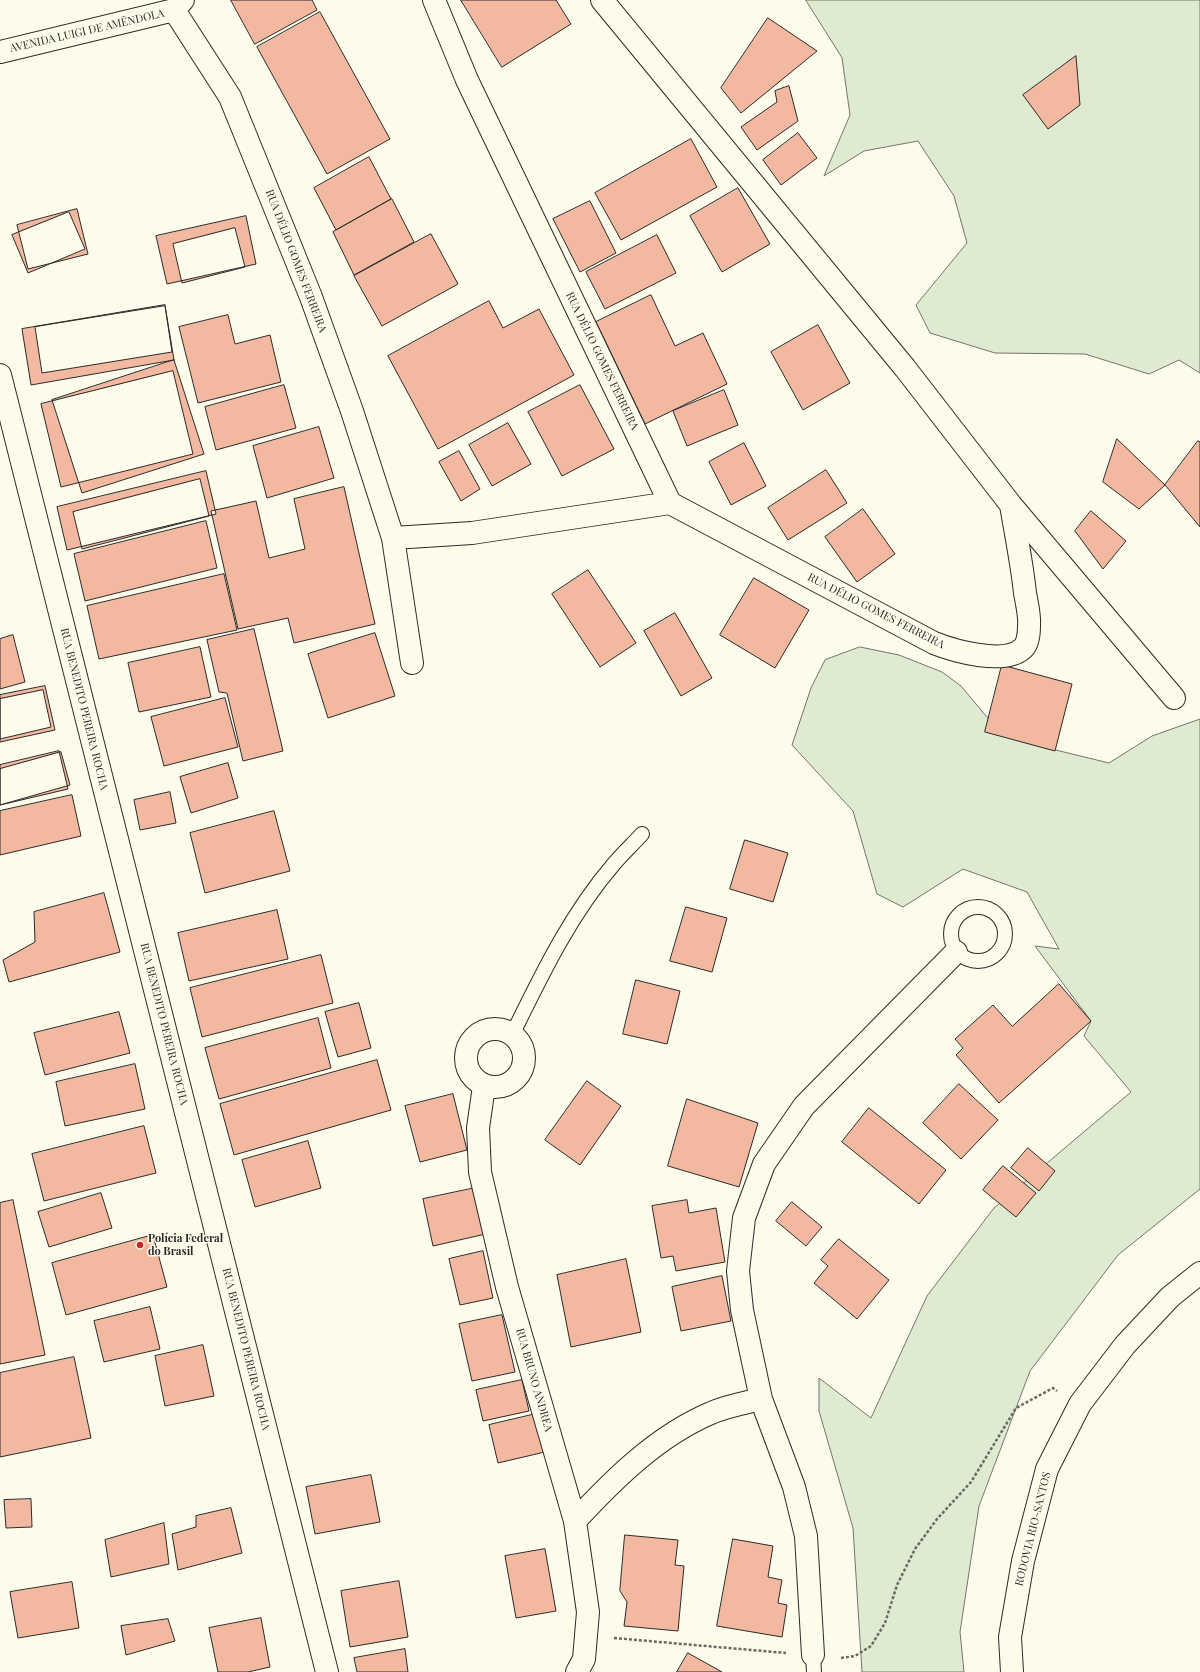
<!DOCTYPE html>
<meta charset="utf-8">
<style>
body{margin:0}
canvas{display:block;background:#fdfbea}
</style>
<canvas width="1200" height="1672"></canvas>
<script>
const context = document.querySelector('canvas').getContext('2d');
context.lineJoin = 'round';
function fillPath(path, color) { context.fillStyle = color; context.fill(path, 'evenodd'); }
function stroke(path, color, width, dash) { context.strokeStyle = color; context.lineWidth = width; context.lineCap = dash ? 'butt' : 'round'; context.setLineDash(dash || []); context.stroke(path); }
function label(font, color, halo, rows, align = 'center') {
  context.font = font + ' "Playfair Display",serif'; context.lineWidth = 3; context.setLineDash([]); context.textBaseline = 'middle'; context.strokeStyle = halo; context.fillStyle = color; for (const [text, x, y, turn = 0] of rows) {
    context.save(); context.translate(x, y); context.rotate((+turn || 0) * Math.PI / 180); context.textAlign = isNaN(turn) ? turn : align; if (halo) context.strokeText(text, 0, 0); context.fillText(text, 0, 0); context.restore();
  }
}
const green = new Path2D(`
 M 806,0 L 1200,0 L 1200,373 L 1179,360 L 1149,374 L 1085,354 L 995,353 L 930,333 L 916,305 L 967,243 L 954,196 L 918,141 L 864,151 L 824,176 L 850,115 L 842,58 Z
 M 860,647 L 899,655 L 942,672 L 961,686 L 986,716 L 1023,742 L 1109,763 L 1152,736 L 1200,719 L 1200,1189 L 1118,1255 L 1030,1371 L 979,1506 L 960,1632 L 964,1672 L 862,1672 L 853,1528 L 819,1411 L 819,1378 L 871,1418 L 927,1296 L 994,1208 L 1131,1092 L 1084,1036 L 1091,1021 L 1035,946 L 1059,949 L 1027,892 L 963,869 L 903,907 L 877,894 L 853,811 L 792,745 L 811,688 L 825,660 Z`);
fillPath(green, '#deebd1');
stroke(green, '#74746e', 1);
const building = new Path2D(`
 M 231,0 L 312,0 L 317,10 L 255,44 Z
 M 461,0 L 556,0 L 571,24 L 502,67 Z
 M 320,12 L 390,139 L 327,174 L 257,47 Z
 M 768,18 L 817,51 L 741,113 L 721,88 Z
 M 1076,56 L 1080,105 L 1048,129 L 1023,95 Z
 M 789,86 L 798,121 L 757,150 L 741,127 L 777,102 L 775,91 Z
 M 798,133 L 817,158 L 781,185 L 763,160 Z
 M 691,139 L 717,187 L 621,240 L 595,193 Z
 M 369,157 L 391,199 L 336,230 L 314,188 Z
 M 738,188 L 770,244 L 722,272 L 690,216 Z
 M 392,199 L 414,242 L 354,275 L 333,232 Z
 M 590,201 L 616,253 L 580,272 L 553,219 Z
 M 77,209 L 88,254 L 28,269 L 17,225 Z
 M 69,212 L 85,249 L 28,273 L 12,235 Z
 M 246,216 L 256,264 L 167,284 L 156,236 Z
 M 235,228 L 245,267 L 182,283 L 173,244 Z
 M 431,234 L 458,284 L 382,326 L 354,276 Z
 M 657,235 L 676,273 L 605,309 L 586,272 Z
 M 651,295 L 675,346 L 703,333 L 727,384 L 645,424 L 596,322 Z
 M 489,301 L 503,328 L 539,309 L 574,375 L 438,449 L 388,356 Z
 M 165,305 L 174,360 L 31,385 L 22,329 Z
 M 165,306 L 172,352 L 42,373 L 35,327 Z
 M 228,315 L 235,344 L 270,335 L 281,382 L 198,403 L 179,327 Z
 M 818,325 L 850,383 L 803,410 L 771,352 Z
 M 174,360 L 204,454 L 82,493 L 52,400 Z
 M 173,371 L 193,454 L 61,487 L 41,404 Z
 M 284,385 L 296,428 L 216,450 L 205,407 Z
 M 580,385 L 614,449 L 562,476 L 528,412 Z
 M 724,390 L 738,425 L 687,446 L 673,411 Z
 M 508,423 L 531,464 L 492,486 L 469,445 Z
 M 319,427 L 334,478 L 267,498 L 253,446 Z
 M 1117,439 L 1165,485 L 1139,509 L 1103,482 Z
 M 1198,441 L 1200,442 L 1200,527 L 1165,485 Z
 M 744,443 L 766,486 L 731,505 L 709,462 Z
 M 459,451 L 480,489 L 461,501 L 439,462 Z
 M 826,470 L 847,503 L 788,540 L 768,508 Z
 M 206,471 L 216,514 L 67,550 L 57,507 Z
 M 200,479 L 209,516 L 82,549 L 73,512 Z
 M 344,487 L 375,624 L 294,643 L 288,618 L 238,629 L 211,511 L 256,501 L 269,558 L 305,549 L 294,499 Z
 M 863,509 L 895,554 L 857,582 L 825,537 Z
 M 1091,511 L 1126,541 L 1103,569 L 1075,531 Z
 M 206,521 L 217,568 L 85,601 L 74,554 Z
 M 588,570 L 636,643 L 600,667 L 552,594 Z
 M 224,574 L 237,630 L 99,659 L 87,606 Z
 M 754,578 L 809,610 L 775,668 L 720,635 Z
 M 675,613 L 712,678 L 681,696 L 644,631 Z
 M 254,629 L 283,751 L 243,761 L 227,693 L 219,692 L 207,640 Z
 M 375,633 L 395,696 L 328,718 L 308,654 Z
 M 13,635 L 25,682 L 0,689 L 0,639 Z
 M 200,647 L 211,697 L 139,712 L 128,663 Z
 M 1002,665 L 1072,684 L 1055,751 L 985,732 Z
 M 45,686 L 55,730 L 0,742 L 0,695 Z
 M 43,690 L 51,727 L 0,739 L 0,699 Z
 M 225,698 L 238,747 L 164,766 L 151,717 Z
 M 59,751 L 68,789 L 0,805 L 0,765 Z
 M 61,752 L 70,785 L 0,805 L 0,769 Z
 M 228,763 L 238,798 L 191,813 L 180,777 Z
 M 170,792 L 176,823 L 140,830 L 134,800 Z
 M 72,795 L 81,836 L 0,855 L 0,811 Z
 M 274,811 L 290,871 L 205,893 L 190,833 Z
 M 745,840 L 788,853 L 773,902 L 730,889 Z
 M 104,893 L 120,952 L 9,982 L 3,960 L 35,942 L 34,912 Z
 M 686,907 L 727,918 L 712,972 L 670,961 Z
 M 277,910 L 288,959 L 189,981 L 178,933 Z
 M 321,955 L 333,1003 L 202,1037 L 190,988 Z
 M 636,980 L 680,991 L 667,1044 L 623,1034 Z
 M 1059,984 L 1091,1021 L 999,1103 L 956,1055 L 963,1048 L 955,1039 L 993,1005 L 1012,1026 Z
 M 359,1003 L 371,1048 L 338,1057 L 325,1012 Z
 M 119,1012 L 130,1053 L 45,1075 L 34,1033 Z
 M 318,1018 L 331,1068 L 219,1099 L 205,1048 Z
 M 377,1060 L 391,1110 L 234,1155 L 220,1104 Z
 M 135,1064 L 145,1109 L 65,1126 L 56,1082 Z
 M 587,1081 L 621,1106 L 580,1165 L 545,1140 Z
 M 959,1084 L 998,1120 L 961,1159 L 923,1123 Z
 M 453,1094 L 467,1150 L 420,1162 L 405,1106 Z
 M 687,1099 L 758,1123 L 739,1187 L 668,1166 Z
 M 869,1108 L 946,1170 L 919,1204 L 842,1142 Z
 M 144,1126 L 156,1173 L 44,1201 L 32,1154 Z
 M 308,1141 L 321,1188 L 255,1207 L 242,1160 Z
 M 1028,1148 L 1055,1171 L 1039,1191 L 1011,1168 Z
 M 1003,1166 L 1036,1193 L 1016,1217 L 983,1190 Z
 M 480,1187 L 490,1233 L 433,1246 L 423,1199 Z
 M 101,1193 L 112,1228 L 49,1247 L 38,1212 Z
 M 13,1200 L 45,1355 L 0,1364 L 0,1203 Z
 M 687,1200 L 689,1213 L 716,1208 L 725,1262 L 676,1271 L 673,1256 L 661,1258 L 652,1206 Z
 M 792,1202 L 822,1227 L 806,1246 L 776,1221 Z
 M 153,1235 L 167,1287 L 66,1315 L 52,1263 Z
 M 839,1239 L 889,1280 L 857,1319 L 814,1283 L 828,1266 L 821,1260 Z
 M 483,1251 L 493,1298 L 460,1305 L 449,1259 Z
 M 626,1259 L 641,1332 L 571,1347 L 557,1275 Z
 M 722,1276 L 731,1321 L 681,1331 L 672,1287 Z
 M 150,1307 L 160,1349 L 104,1362 L 94,1321 Z
 M 502,1315 L 515,1372 L 472,1381 L 459,1324 Z
 M 203,1345 L 214,1396 L 165,1406 L 155,1356 Z
 M 74,1357 L 91,1438 L 0,1457 L 0,1373 Z
 M 522,1380 L 529,1411 L 483,1421 L 476,1390 Z
 M 540,1413 L 549,1451 L 498,1463 L 489,1425 Z
 M 371,1475 L 380,1522 L 315,1534 L 306,1487 Z
 M 31,1499 L 32,1527 L 6,1528 L 4,1500 Z
 M 231,1508 L 242,1553 L 178,1570 L 172,1534 L 196,1527 L 196,1516 Z
 M 164,1523 L 169,1564 L 111,1577 L 105,1540 Z
 M 625,1535 L 678,1540 L 675,1565 L 684,1566 L 678,1631 L 624,1626 L 627,1602 L 620,1591 Z
 M 733,1539 L 773,1546 L 768,1577 L 782,1580 L 778,1603 L 787,1605 L 782,1637 L 717,1626 Z
 M 545,1549 L 556,1611 L 516,1618 L 505,1556 Z
 M 399,1581 L 408,1637 L 350,1647 L 341,1591 Z
 M 72,1582 L 79,1628 L 18,1638 L 10,1592 Z
 M 261,1618 L 270,1667 L 248,1672 L 218,1672 L 209,1628 Z
 M 168,1619 L 175,1641 L 126,1655 L 121,1626 Z
 M 405,1649 L 408,1672 L 357,1672 L 354,1658 Z
 M 688,1653 L 722,1672 L 677,1672 Z`);
fillPath(building, '#f2b8a0');
stroke(building, '#2b2b2b', 1);
const service = new Path2D(`
 M951 934a27 27 0 1 1 54 0a27 27 0 1 1-54 0Z
 M 512,1035 C 541,976 570,915 613,865 C 622,854 633,844 642,834
 M 813,1655 L 814,1672`);
const minor = new Path2D(`
 M 183,0 L 174,10 L 230,97 L 311,297 L 352,411 L 393,538 L 412,663
 M 434,0 L 467,80 L 670,503
 M 602,0 L 905,368 L 1011,505 L 1174,698
 M 0,52 L 174,10
 M 0,375 L 327,1672
 M 393,538 L 472,533 L 670,503 L 934,643 C 954,651 1004,665 1022,649 C 1028,645 1029,633 1029,626 C 1030,616 1027,604 1025,593 C 1022,564 1016,535 1011,505
 M466 1058a29 29 0 1 1 58 0a29 29 0 1 1-58 0Z
 M 484,1086 L 478,1128 L 480,1172 L 507,1287 L 575,1521 L 588,1612 L 584,1659 L 577,1672
 M 575,1521 C 614,1479 657,1436 711,1413 C 726,1406 745,1403 761,1399
 M 813,1655 L 806,1536 L 794,1487 L 761,1399 L 742,1310 L 738,1271 L 744,1218 L 764,1164 L 804,1106 L 956,952`);
const trunk = new Path2D(`
 M 1012,1672 L 1010,1637 L 1023,1561 L 1047,1469 L 1080,1404 L 1125,1345 L 1170,1297 L 1200,1273`);
stroke(service, '#2b2b2b', 16);
stroke(minor, '#2b2b2b', 24);
stroke(trunk, '#2b2b2b', 24);
stroke(new Path2D(`
 M 614,1638 L 786,1653
 M 841,1658 L 855,1656 L 871,1646 L 885,1623 L 897,1585 L 915,1549 L 937,1519 L 971,1482 L 1016,1408 L 1053,1388 L 1057,1391`), '#6a6964', 2.5, [3, 2]);
stroke(service, '#fdfbea', 14);
stroke(minor, '#fdfbea', 22);
stroke(trunk, '#fdfbea', 22);
for (const [x, y, r, color] of [
 [140,1245,4,"#c62828"]
]) { const dot = new Path2D(); dot.arc(x, y, r, 0, 2 * Math.PI); context.fillStyle = color; context.fill(dot); stroke(dot, '#fdfbea', 1.5); }
label('11px', '#2b2b2b', '#fdfbea', [
 ["AVENIDA LUIGI DE AMÊNDOLA",87,31,-13],
 ["RUA DÉLIO GOMES FERREIRA",296,261,69],
 ["RUA DÉLIO GOMES FERREIRA",602,361,64],
 ["RUA DÉLIO GOMES FERREIRA",876,611,27],
 ["RUA BENEDITO PEREIRA ROCHA",84,709,76],
 ["RUA BENEDITO PEREIRA ROCHA",164,1024,76],
 ["RUA BENEDITO PEREIRA ROCHA",246,1349,76],
 ["RUA BRUNO ANDREA",534,1380,74],
 ["RODOVIA RIO-SANTOS",1033,1529,-76]
]);
label('bold 11px', '#2b2b2b', '#fdfbea', [
 ["Polícia Federal",148,1239],
 ["do Brasil",148,1252]
], 'left');
</script>
